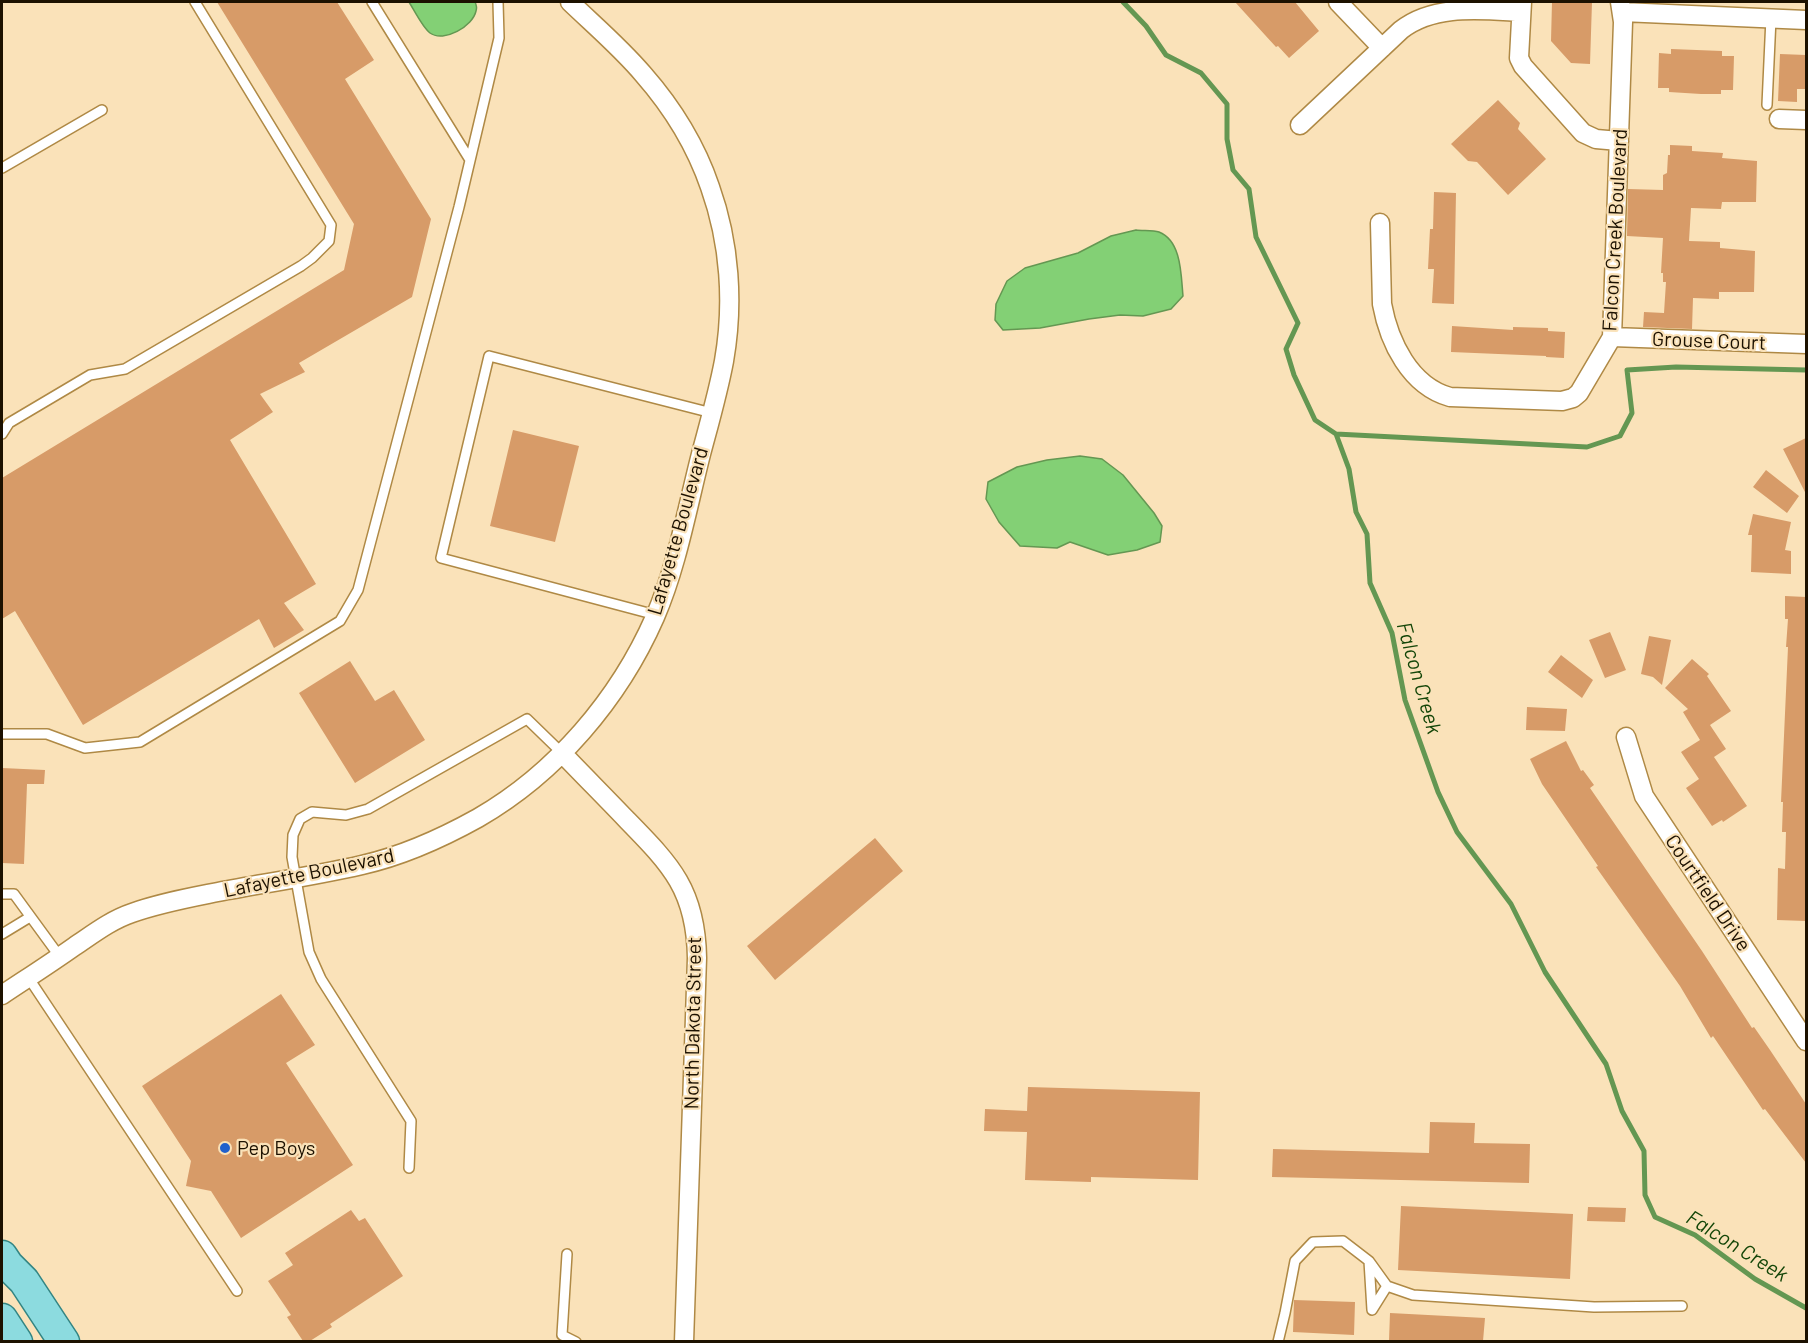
<!DOCTYPE html>
<style>
body{margin:0}
#map{position:relative;width:1808px;height:1343px;overflow:hidden;background:#fae2b9;font-family:Barlow,sans-serif}
canvas{display:block}
.frame{position:absolute;inset:0;border:3px solid #1c1100;pointer-events:none}
</style>
<div id="map">
<canvas width="1808" height="1343"></canvas>
<div class="frame"></div>
</div>
<script>
const context = document.querySelector('canvas').getContext('2d');
context.lineJoin = 'round';
function fillPath(path, color) { context.fillStyle = color; context.fill(path, 'evenodd'); }
function stroke(path, color, width, dash) { context.strokeStyle = color; context.lineWidth = width; context.lineCap = dash ? 'butt' : 'round'; context.setLineDash(dash || []); context.stroke(path); }
function label(font, color, halo, rows, align = 'center') {
  context.font = font + ' Barlow,sans-serif'; context.lineWidth = 4.5; context.setLineDash([]); context.textBaseline = 'middle'; context.strokeStyle = halo; context.fillStyle = color; for (const [text, x, y, turn = 0] of rows) {
    context.save(); context.translate(x, y); context.rotate((+turn || 0) * Math.PI / 180); context.textAlign = isNaN(turn) ? turn : align; if (halo) context.strokeText(text, 0, 0); context.fillText(text, 0, 0); context.restore();
  }
}
const water = new Path2D(`
 M 409,2 L 475,2 C 476,4 477,8 476,11 C 473,26 444,43 430,33 C 423,28 414,10 409,2 Z
 M 1136,230 C 1142,231 1153,230 1159,232 C 1182,241 1181,276 1183,296 L 1171,309 L 1143,316 L 1120,315 L 1089,319 L 1040,328 L 1003,330 L 995,320 L 996,304 L 1007,281 L 1025,268 L 1078,253 L 1111,236 Z
 M 1080,456 L 1102,459 L 1123,475 L 1154,513 L 1162,526 L 1160,542 L 1137,550 L 1108,555 L 1070,542 L 1057,548 L 1020,546 L 999,522 L 986,499 L 988,482 L 1017,467 L 1047,460 Z`);
fillPath(water, '#83d075');
stroke(water, '#649752', 1.5);
stroke(new Path2D(`
 M 1123,2 L 1146,26 L 1166,55 L 1201,73 L 1227,104 L 1227,139 L 1233,170 L 1249,189 L 1256,237 L 1298,323 L 1286,349 L 1294,375 L 1315,420 L 1336,434 L 1349,469 L 1356,512 L 1367,534 L 1370,583 L 1392,633 L 1405,700 L 1438,792 L 1457,832 L 1511,904 L 1545,972 L 1606,1064 L 1622,1111 L 1644,1151 L 1645,1195 L 1655,1217 L 1695,1235 L 1755,1279 L 1806,1308
 M 1336,434 L 1587,447 L 1620,436 L 1632,413 L 1627,370 L 1676,367 L 1806,370`), '#649752', 5);
fillPath(new Path2D(`
 M 217,2 L 337,2 L 374,60 L 345,79 L 431,219 L 412,297 L 299,363 L 305,372 L 260,394 L 273,412 L 230,440 L 316,584 L 284,603 L 304,630 L 274,648 L 259,619 L 83,725 L 15,611 L 2,619 L 2,478 L 344,270 L 354,224 Z
 M 1235,2 L 1295,2 L 1319,31 L 1289,58 L 1278,46 L 1276,47 L 1265,35 Z
 M 1552,2 L 1592,2 L 1590,64 L 1571,63 L 1551,41 Z
 M 1671,49 L 1722,51 L 1722,56 L 1734,56 L 1733,90 L 1721,90 L 1721,94 L 1701,94 L 1669,92 L 1669,88 L 1658,88 L 1659,53 L 1671,54 Z
 M 1780,54 L 1806,55 L 1806,89 L 1797,89 L 1797,102 L 1778,101 Z
 M 1498,100 L 1520,123 L 1518,129 L 1546,159 L 1508,195 L 1477,162 L 1468,161 L 1451,144 Z
 M 1670,145 L 1692,146 L 1692,151 L 1723,153 L 1722,158 L 1757,161 L 1756,202 L 1722,202 L 1721,209 L 1691,208 L 1689,241 L 1720,242 L 1720,248 L 1755,251 L 1754,292 L 1719,292 L 1719,299 L 1693,298 L 1692,329 L 1643,327 L 1644,312 L 1664,313 L 1666,282 L 1663,282 L 1663,273 L 1661,273 L 1663,238 L 1627,236 L 1628,189 L 1663,190 L 1663,175 L 1667,173 L 1668,155 L 1670,155 Z
 M 1434,192 L 1456,193 L 1454,304 L 1432,303 L 1434,269 L 1428,269 L 1430,229 L 1433,229 Z
 M 1452,326 L 1513,330 L 1513,327 L 1548,328 L 1548,331 L 1565,332 L 1564,358 L 1546,357 L 1546,356 L 1451,352 Z
 M 513,430 L 579,446 L 555,542 L 490,526 Z
 M 1806,438 L 1806,494 L 1783,449 Z
 M 1766,470 L 1799,496 L 1787,513 L 1753,487 Z
 M 1753,514 L 1791,522 L 1785,550 L 1791,551 L 1791,574 L 1751,572 L 1752,535 L 1748,535 Z
 M 1785,596 L 1806,597 L 1806,921 L 1777,920 L 1778,868 L 1785,869 L 1786,832 L 1782,832 L 1783,802 L 1781,802 L 1788,647 L 1786,647 L 1788,619 L 1785,619 Z
 M 1610,632 L 1626,670 L 1605,678 L 1589,640 Z
 M 1649,636 L 1671,640 L 1662,685 L 1653,677 L 1641,674 Z
 M 1561,655 L 1593,680 L 1582,698 L 1548,672 Z
 M 1692,659 L 1709,674 L 1707,676 L 1731,711 L 1710,725 L 1726,749 L 1714,757 L 1747,806 L 1723,822 L 1722,820 L 1712,826 L 1686,788 L 1699,779 L 1681,752 L 1700,740 L 1683,712 L 1688,709 L 1665,688 Z
 M 350,661 L 375,701 L 394,690 L 425,740 L 355,783 L 299,693 Z
 M 1527,707 L 1567,709 L 1565,731 L 1526,730 Z
 M 1566,741 L 1581,771 L 1583,770 L 1594,785 L 1590,788 L 1702,951 L 1752,1028 L 1754,1027 L 1770,1050 L 1806,1104 L 1806,1163 L 1765,1109 L 1763,1110 L 1713,1036 L 1711,1038 L 1680,986 L 1596,867 L 1598,866 L 1542,784 L 1530,759 Z
 M 2,768 L 45,770 L 44,784 L 27,784 L 24,864 L 2,863 Z
 M 875,838 L 903,871 L 775,980 L 747,946 Z
 M 281,994 L 315,1045 L 286,1063 L 353,1165 L 241,1238 L 211,1191 L 186,1186 L 191,1161 L 142,1086 Z
 M 1028,1087 L 1200,1092 L 1198,1180 L 1091,1177 L 1091,1182 L 1025,1180 L 1027,1132 L 984,1131 L 985,1109 L 1027,1111 Z
 M 1430,1122 L 1475,1123 L 1474,1143 L 1530,1144 L 1529,1183 L 1272,1177 L 1273,1149 L 1429,1153 Z
 M 1401,1206 L 1573,1214 L 1570,1279 L 1398,1270 Z
 M 1588,1207 L 1626,1208 L 1625,1222 L 1587,1221 Z
 M 351,1210 L 359,1221 L 365,1218 L 403,1276 L 330,1324 L 332,1327 L 310,1341 L 303,1341 L 287,1317 L 291,1315 L 268,1281 L 293,1265 L 285,1253 Z
 M 1294,1300 L 1355,1302 L 1354,1335 L 1293,1332 Z
 M 1390,1313 L 1485,1318 L 1483,1341 L 1389,1341 Z`), '#d79b68');
const lane = new Path2D(`
 M 372,2 L 470,160
 M 1767,105 L 1771,18
 M 2,168 L 102,110
 M 2,434 L 9,423 L 90,375 L 125,369 L 301,266 L 312,258 L 329,241 L 331,225 L 195,2
 M 656,615 L 441,558 L 489,356 L 712,413
 M 2,734 L 47,734 L 85,748 L 140,742 L 340,621 L 358,590 L 459,207 L 499,38 L 498,2
 M 2,894 L 14,894 L 60,957
 M 2,934 L 30,917
 M 28,977 L 237,1291
 M 409,1168 L 411,1121 L 321,979 L 309,952 L 292,857 L 293,835 L 300,819 L 312,812 L 346,815 L 368,809 L 527,719 L 562,753
 M 567,1254 L 562,1335 L 576,1342
 M 1369,1261 L 1372,1310 L 1387,1286
 M 1278,1342 L 1285,1313 L 1295,1261 L 1313,1242 L 1343,1241 L 1369,1261 L 1387,1286 L 1413,1295 L 1594,1307 L 1682,1306`);
const street = new Path2D(`
 M 1338,2 L 1382,48
 M 1522,2 L 1519,58 L 1523,66 L 1583,133 L 1596,139 L 1619,141
 M 1622,12 L 1806,20
 M 1779,119 L 1806,120
 M 1300,125 L 1401,30 C 1434,4 1481,10 1521,12
 M 1380,223 L 1382,304 C 1389,342 1410,386 1450,397 L 1562,401 L 1573,398 L 1579,393 L 1612,337 L 1623,22 L 1620,2
 M 1612,337 L 1806,344
 M 1626,737 L 1644,796 L 1806,1041
 M 562,753 C 583,775 605,797 626,819 C 671,865 696,890 697,958 L 684,1342
 M 2,995 C 26,979 51,963 75,946 C 93,934 111,920 132,913 C 160,903 188,898 218,892 C 266,883 314,876 362,865 C 402,856 442,838 478,818 C 556,773 619,699 655,617 C 677,566 687,509 701,454 C 709,424 718,393 724,361 C 734,304 730,243 710,187 C 696,146 672,107 643,74 C 621,48 594,25 570,2`);
const primary = new Path2D(`
 M 2,1256 L 8,1265 L 24,1281 L 64,1342
 M 2,1319 L 17,1342`);
stroke(lane, '#af8945', 12);
stroke(street, '#af8945', 21);
stroke(primary, '#338583', 33);
stroke(lane, '#fff', 9);
stroke(street, '#fff', 18);
stroke(primary, '#8cdbdf', 30);
for (const [x, y, r, color] of [
 [225,1148,6,"#2060cc"]
]) { const dot = new Path2D(); dot.arc(x, y, r, 0, 2 * Math.PI); context.fillStyle = color; context.fill(dot); stroke(dot, '#fae2b9', 2); }
label('20px', '#1c1100', '#fae2b9', [
 ["Falcon Creek Boulevard",1615,230,-87],
 ["Grouse Court",1709,341,2],
 ["Lafayette Boulevard",678,531,-74],
 ["Lafayette Boulevard",309,873,-12],
 ["Courtfield Drive",1708,893,56],
 ["North Dakota Street",693,1023,-89]
]);
label('20px', '#1c1100', '#fae2b9', [
 ["Pep Boys",237,1148]
], 'left');
label('italic 21px', '#144608', '#fae2b9', [
 ["Falcon Creek",1419,678,74],
 ["Falcon Creek",1737,1246,32]
]);
</script>
